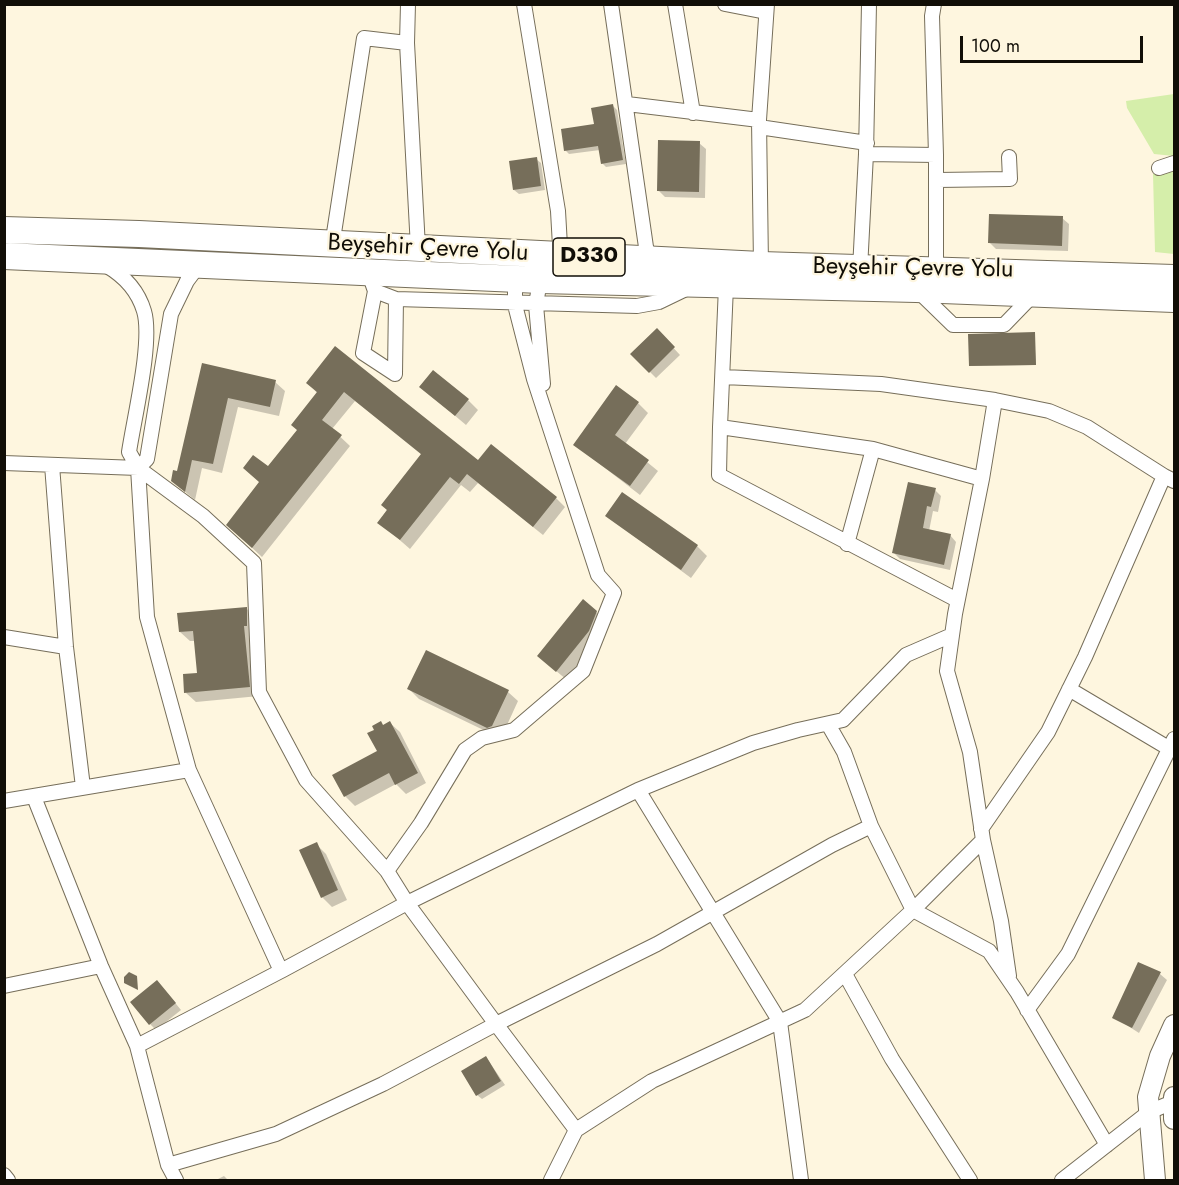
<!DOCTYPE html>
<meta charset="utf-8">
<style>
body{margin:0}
#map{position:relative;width:1179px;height:1185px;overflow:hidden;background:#fef6df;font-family:Jost,sans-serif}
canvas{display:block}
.frame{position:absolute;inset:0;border:6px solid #110e07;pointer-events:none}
.scale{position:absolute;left:960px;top:36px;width:183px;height:27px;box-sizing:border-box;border:3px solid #110e07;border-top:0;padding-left:8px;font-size:18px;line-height:21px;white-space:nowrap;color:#110e07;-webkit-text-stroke:4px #fef6df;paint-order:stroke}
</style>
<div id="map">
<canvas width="1179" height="1185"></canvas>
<div class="frame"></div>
<div class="scale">100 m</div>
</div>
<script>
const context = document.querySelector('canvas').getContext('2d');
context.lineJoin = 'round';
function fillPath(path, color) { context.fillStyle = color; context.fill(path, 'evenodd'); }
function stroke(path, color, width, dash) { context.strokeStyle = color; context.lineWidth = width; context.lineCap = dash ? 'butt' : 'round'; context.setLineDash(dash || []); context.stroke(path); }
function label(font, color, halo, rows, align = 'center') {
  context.font = font + ' Jost,sans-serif'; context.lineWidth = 4.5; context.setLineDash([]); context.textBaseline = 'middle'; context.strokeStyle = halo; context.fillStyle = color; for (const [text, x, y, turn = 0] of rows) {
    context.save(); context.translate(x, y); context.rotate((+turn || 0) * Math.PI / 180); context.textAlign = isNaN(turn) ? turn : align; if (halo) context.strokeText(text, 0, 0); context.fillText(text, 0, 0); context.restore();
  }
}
fillPath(new Path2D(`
 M 1174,94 L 1174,156 L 1154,154 L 1127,108 L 1126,101 Z
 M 1174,168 L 1174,254 L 1155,252 L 1153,174 Z`), '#d5eeaa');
fillPath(new Path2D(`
 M 613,106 L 617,110 L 626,164 L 606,167 L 602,163 L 600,150 L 569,154 L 565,150 L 596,126 Z
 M 699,143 L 706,149 L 705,198 L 665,197 L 659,191 Z
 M 536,159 L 541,163 L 545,190 L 519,194 L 514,190 Z
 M 1062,218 L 1069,224 L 1068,251 L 996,249 L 989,242 Z
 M 657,330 L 680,355 L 656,378 L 632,354 Z
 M 1034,334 L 1036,365 L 971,366 Z
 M 336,348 L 479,462 L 556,498 L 565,507 L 543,535 L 478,483 L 470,492 L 461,485 L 410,549 L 379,522 L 422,455 L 355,401 L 332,429 L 350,446 L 262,557 L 237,534 L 261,483 L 245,468 L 268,468 L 299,430 L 318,394 L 308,383 Z
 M 203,365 L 275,382 L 285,391 L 279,416 L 238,407 L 222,473 L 202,468 L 195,500 L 172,481 L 178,473 Z
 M 421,387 L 468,400 L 478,410 L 466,425 Z
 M 638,403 L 648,413 L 625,444 L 658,471 L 640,495 L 575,445 Z
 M 935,490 L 941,496 L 938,512 L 933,511 L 929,531 L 950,535 L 956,542 L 950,570 L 900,559 L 894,553 Z
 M 607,516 L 697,546 L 707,556 L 691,578 Z
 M 246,608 L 256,618 L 259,696 L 196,702 L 186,693 L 199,674 L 196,641 L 190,641 L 180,632 Z
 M 596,612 L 606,622 L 599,641 L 567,680 L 549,665 Z
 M 426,652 L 508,692 L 518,701 L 502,736 L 498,737 L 419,699 L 409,689 Z
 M 390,723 L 400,732 L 426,783 L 406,794 L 396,784 L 355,806 L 345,796 L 379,752 L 384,726 Z
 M 316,844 L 326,854 L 347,900 L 332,907 L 322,897 Z
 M 1139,964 L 1160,974 L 1167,980 L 1139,1033 L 1114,1017 Z
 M 163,988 L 181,1010 L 156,1030 L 150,1024 Z
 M 486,1057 L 505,1085 L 482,1099 L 477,1095 Z
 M 224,1176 L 228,1180 L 216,1180 Z`), '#0003');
fillPath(new Path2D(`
 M 613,104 L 623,160 L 601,164 L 598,146 L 564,151 L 561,129 L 594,124 L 591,108 Z
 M 658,140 L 700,141 L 699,192 L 657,191 Z
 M 537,157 L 541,186 L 513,190 L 509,161 Z
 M 989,214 L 1063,216 L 1062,246 L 988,243 Z
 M 657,328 L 675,347 L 649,373 L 630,354 Z
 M 1035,332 L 1036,365 L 969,366 L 968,334 Z
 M 335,346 L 478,460 L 491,444 L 557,497 L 533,527 L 467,474 L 459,484 L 450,477 L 400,540 L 377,523 L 387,510 L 381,505 L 421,454 L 344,392 L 322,420 L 342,435 L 252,548 L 226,525 L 259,482 L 243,468 L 253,455 L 268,466 L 297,430 L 291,425 L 317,392 L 306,383 Z
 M 202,363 L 276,380 L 270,407 L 228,398 L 213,464 L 192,460 L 185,492 L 171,481 L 173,470 L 177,471 Z
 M 433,370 L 469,399 L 455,416 L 419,387 Z
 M 616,385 L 639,402 L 615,435 L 649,460 L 630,486 L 573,445 Z
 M 908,482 L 936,488 L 931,507 L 927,506 L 923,528 L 951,534 L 944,565 L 892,553 Z
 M 622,492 L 698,545 L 681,570 L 605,516 Z
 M 583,599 L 597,611 L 589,631 L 556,672 L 537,656 Z
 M 247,607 L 247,626 L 244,626 L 250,687 L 184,693 L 183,674 L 197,673 L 193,631 L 179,632 L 177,613 Z
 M 426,650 L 509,690 L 492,726 L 487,728 L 407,689 Z
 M 381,721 L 383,725 L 390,721 L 418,773 L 395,785 L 389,773 L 344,797 L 332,775 L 377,751 L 367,733 L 374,730 L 372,726 Z
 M 317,842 L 338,890 L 321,898 L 299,850 Z
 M 1138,962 L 1161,972 L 1132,1028 L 1112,1018 Z
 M 129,972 L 137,976 L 138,990 L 124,983 L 124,977 Z
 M 157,980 L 176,1003 L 149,1025 L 130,1002 Z
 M 486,1056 L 501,1081 L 476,1096 L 461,1071 Z`), '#766e5a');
const street = new Path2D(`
 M 408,4 L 407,43 L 418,248
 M 524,4 L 558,211 L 560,246 L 565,255
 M 611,4 L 646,247 L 651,260
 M 675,4 L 693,113
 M 725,4 L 766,12
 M 627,104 L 759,120
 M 759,127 L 867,143
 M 866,154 L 869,4
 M 936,155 L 936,269
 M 1159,168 L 1174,163
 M 937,180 L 1010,179 L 1009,157
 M 336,244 L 334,233 L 364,38 L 407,43
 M 761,265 L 759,120 L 767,4
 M 860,269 L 866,154 L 936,155 L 932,16 L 934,4
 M 368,271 L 375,291 L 396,299 L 637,306 L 659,302 L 688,288
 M 540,280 L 536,305 L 543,384
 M 726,286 L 720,427 L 873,449 L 982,479 L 955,614 L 947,671 L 970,752 L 983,840 L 913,910 L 805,1010 L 652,1081 L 576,1130 L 496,1024 L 657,944 L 832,845 L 871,826 L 913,910 L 989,951 L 1017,992 L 1107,1145
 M 917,290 L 953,325 L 1004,325 L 1034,294
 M 375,291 L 363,353 L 395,374
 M 395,374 L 396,299
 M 723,377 L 881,384 L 995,400
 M 720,427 L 719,475 L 957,600
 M 4,463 L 138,468 L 129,452 C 134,418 153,341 144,311 C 138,291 124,276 107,266
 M 52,465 L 66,647 L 83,787
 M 138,468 L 203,516 L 254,563 L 259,692 L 306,780 L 387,871
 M 982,479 L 995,400 L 1049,411 L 1087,427 L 1164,476
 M 847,544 L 873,449
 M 4,637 L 66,647
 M 1069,689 L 1170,749
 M 828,724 L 844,752 L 871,826
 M 638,790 L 780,1022 L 801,1180
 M 34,797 L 101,966 L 137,1046 L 168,1165 L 176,1180
 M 4,801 L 189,770 L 147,617 L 138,468 L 147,459 L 171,314 L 187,281 L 199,265
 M 981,829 L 1048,732 L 1085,657 L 1164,476 L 1174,481
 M 983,840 L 1001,921 L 1009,976
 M 281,971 L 407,903 L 638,790 L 753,743 L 798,730 L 843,720 L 906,655 L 952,635
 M 845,974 L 892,1059 L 970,1180
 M 4,986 L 101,966
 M 1027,1010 L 1068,954 L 1174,739
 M 137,1046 L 281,971 L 189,770
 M 168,1165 L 276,1134 L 383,1084 L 496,1024 L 407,903 L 387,871 L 421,823 L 465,750 L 482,738 L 514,730 L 583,671 L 614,593 L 598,575 L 534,379 L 515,305 L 515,278
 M 4,1175 L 8,1180
 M 551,1180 L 576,1130
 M 1062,1180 L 1149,1112 L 1173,1102 L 1174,1104`);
const secondary = new Path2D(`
 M 1174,1097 L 1174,1119
 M 1155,1180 L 1148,1097 L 1160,1056 L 1174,1025`);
const highway = new Path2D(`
 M 4,230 L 139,234 L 761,265 L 1174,278
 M 4,256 L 540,280 L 916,289 L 1174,299`);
stroke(street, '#766e5a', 16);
stroke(secondary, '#766e5a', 22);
stroke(highway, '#766e5a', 28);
stroke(street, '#fff', 14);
stroke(secondary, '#fff', 20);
stroke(highway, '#fff', 26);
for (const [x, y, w] of [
 [589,257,72]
]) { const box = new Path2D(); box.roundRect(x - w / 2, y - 19, w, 38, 4.5); context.fillStyle = '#fef6df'; context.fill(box); stroke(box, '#110e07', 1.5); }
label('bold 22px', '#110e07', null, [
 ["D330",589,257]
]);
label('24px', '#110e07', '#fef6df', [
 ["Beyşehir Çevre Yolu",428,249,3],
 ["Beyşehir Çevre Yolu",913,269,1]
]);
</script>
